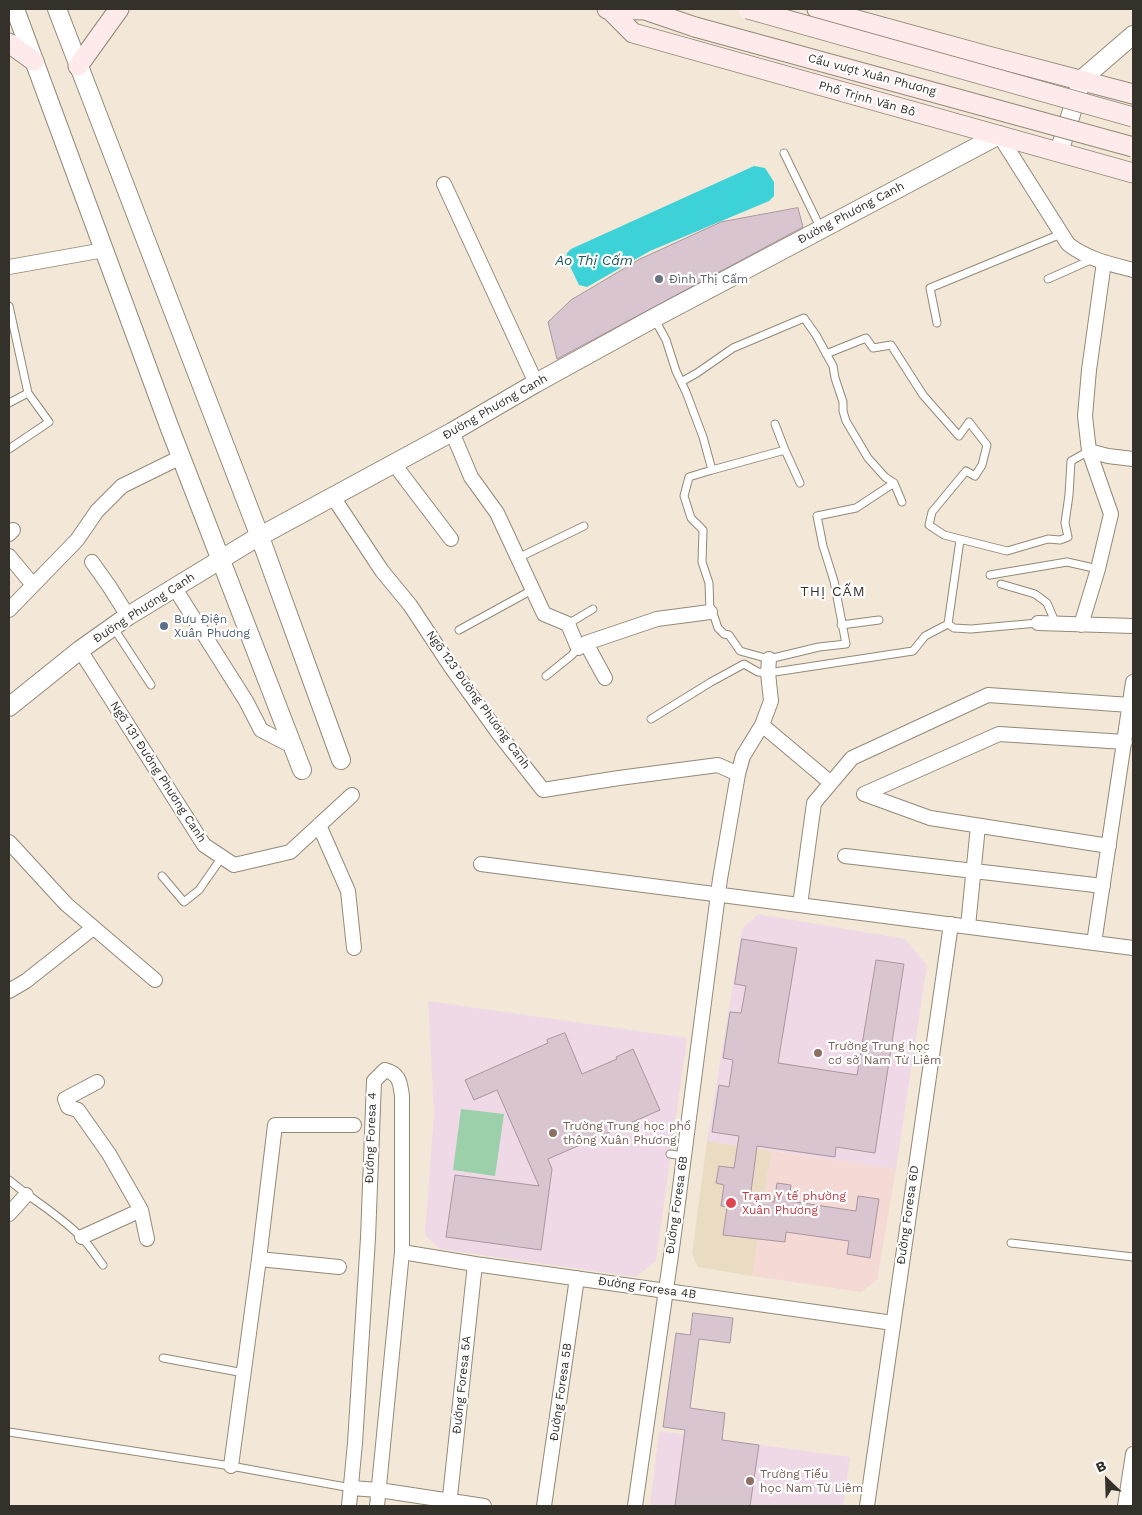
<!DOCTYPE html>
<meta charset="utf-8">
<style>
body{margin:0}
#map{position:relative;width:1142px;height:1515px;overflow:hidden;background:#f3e8d7;font-family:"Work Sans",sans-serif}
canvas{display:block}
.frame{position:absolute;inset:0;border:10px solid #34302a;pointer-events:none}
.north{position:absolute;left:1082px;top:1455px;width:50px;height:50px;-webkit-text-stroke:4px #fff;paint-order:stroke;rotate:336deg;font-size:14px;font-weight:700;line-height:20px;text-align:center;color:#34302a}
.north::after{content:'';display:block;margin:auto;width:18px;height:22px;background:#34302a;clip-path:polygon(50% 0,100% 100%,50% 72%,0 100%)}
</style>
<div id="map">
<canvas width="1142" height="1515"></canvas>
<div class="frame"></div>
<div class="north">B</div>
</div>
<script>
const context = document.querySelector('canvas').getContext('2d');
context.lineJoin = 'round';
function fillPath(path, color) { context.fillStyle = color; context.fill(path, 'evenodd'); }
function stroke(path, color, width, dash) { context.strokeStyle = color; context.lineWidth = width; context.lineCap = dash ? 'butt' : 'round'; context.setLineDash(dash || []); context.stroke(path); }
function label(font, color, halo, rows, align = 'center') {
  context.font = font + ' "Work Sans",sans-serif'; context.lineWidth = 4.5; context.setLineDash([]); context.textBaseline = 'middle'; context.strokeStyle = halo; context.fillStyle = color; for (const [text, x, y, turn = 0] of rows) {
    context.save(); context.translate(x, y); context.rotate((+turn || 0) * Math.PI / 180); context.textAlign = isNaN(turn) ? turn : align; if (halo) context.strokeText(text, 0, 0); context.fillText(text, 0, 0); context.restore();
  }
}
fillPath(new Path2D(`
 M 771,1151 L 896,1169 L 877,1280 L 861,1292 L 752,1276 Z`), '#f4d9d5');
fillPath(new Path2D(`
 M 707,1141 L 771,1151 L 752,1276 L 698,1267 L 692,1254 Z`), '#eadbc3');
fillPath(new Path2D(`
 M 758,914 L 905,939 L 927,965 L 896,1169 L 707,1141 L 742,929 Z
 M 428,1001 L 687,1038 L 656,1261 L 636,1277 L 439,1249 L 425,1234 L 434,1113 Z
 M 659,1431 L 850,1457 L 843,1506 L 650,1506 Z`), '#efd9e6');
fillPath(new Path2D(`
 M 461,1109 L 504,1114 L 495,1176 L 453,1170 Z`), '#9bd0ab');
fillPath(new Path2D(`
 M 754,166 L 765,168 L 774,182 L 774,196 L 769,201 L 650,251 L 587,287 L 579,285 L 566,258 L 567,253 L 571,249 Z`), '#3cd2d7');
const building = new Path2D(`
 M 798,208 L 803,227 L 557,359 L 548,322 L 571,300 L 640,259 L 721,222 Z
 M 742,939 L 797,948 L 778,1063 L 857,1075 L 876,960 L 904,964 L 875,1153 L 836,1147 L 835,1157 L 757,1146 L 750,1199 L 774,1202 L 777,1183 L 791,1185 L 789,1201 L 856,1211 L 858,1196 L 879,1199 L 870,1258 L 847,1254 L 849,1241 L 786,1232 L 785,1242 L 723,1235 L 727,1207 L 721,1206 L 724,1185 L 716,1183 L 719,1166 L 734,1168 L 739,1136 L 712,1132 L 719,1085 L 729,1087 L 733,1060 L 723,1058 L 730,1012 L 741,1013 L 746,986 L 735,984 Z
 M 565,1033 L 582,1074 L 617,1059 L 616,1057 L 633,1049 L 660,1110 L 548,1159 L 552,1169 L 541,1250 L 446,1237 L 455,1175 L 539,1186 L 497,1090 L 474,1100 L 465,1080 L 548,1043 L 547,1040 Z
 M 693,1313 L 733,1318 L 730,1343 L 699,1339 L 690,1408 L 725,1413 L 722,1440 L 759,1445 L 750,1506 L 675,1506 L 685,1430 L 663,1427 L 676,1333 L 690,1335 Z`);
fillPath(building, '#d9c5cf');
stroke(building, '#a996a0', 1);
const service = new Path2D(`
 M 784,153 L 821,229
 M 1048,279 L 1093,259
 M 9,306 L 28,393 L 49,422 L 9,449
 M 654,318 L 666,340 L 676,371 L 686,392 L 703,437 L 712,470 L 689,477 L 684,496 L 691,518 L 703,530 L 702,562 L 709,583 L 710,612 L 714,616 L 718,628 L 724,634 L 729,635 L 740,651 L 769,659 L 819,647 L 846,644 L 834,581 L 823,546 L 817,516 L 856,508 L 894,483
 M 937,323 L 930,288 L 1061,234
 M 826,354 L 866,338 L 873,348 L 891,345 L 923,395 L 959,436 L 969,422 L 987,445 L 982,465 L 975,476 L 966,471 L 932,512 L 929,525 L 944,535 L 1007,551 L 1048,539 L 1060,540 L 1068,537 L 1065,523 L 1069,495 L 1071,461 L 1089,451
 M 681,382 L 697,373 L 733,348 L 804,318 L 816,335 L 833,366 L 835,378 L 843,402 L 843,411 L 846,421 L 868,458 L 885,477 L 894,483
 M 9,403 L 28,393
 M 775,424 L 785,450 L 800,483
 M 712,470 L 785,450
 M 894,483 L 902,502
 M 518,558 L 584,526
 M 990,575 L 1067,562 L 1098,569
 M 1001,584 L 1035,594 L 1047,603 L 1056,624
 M 568,624 L 593,609
 M 948,624 L 954,628 L 971,629 L 1038,623
 M 841,625 L 879,620
 M 113,627 L 151,685
 M 459,630 L 532,590
 M 546,676 L 572,655 L 578,648
 M 651,719 L 711,682 L 744,664 L 758,672 L 768,673 L 913,651 L 925,636 L 948,624 L 960,540
 M 162,876 L 184,902 L 199,890 L 222,857
 M 670,1154 L 684,1156
 M 9,1180 C 32,1200 60,1215 82,1238 C 90,1246 96,1256 103,1265
 M 1011,1243 L 1133,1257
 M 163,1358 L 244,1373
 M 9,1432 L 231,1466 L 351,1488`);
const minor = new Path2D(`
 M 999,135 L 1068,244 C 1087,259 1110,264 1133,270
 M 444,184 L 536,383
 M 9,267 L 104,250
 M 452,432 L 471,477 L 497,513 L 544,614 L 568,624 L 578,648 L 586,643 L 657,619 L 710,612
 M 1089,451 L 1108,456 L 1133,459
 M 394,464 L 451,539
 M 333,497 L 382,571 L 410,605 L 451,667 L 499,734 L 543,790 L 619,778 L 718,765 L 738,774
 M 9,534 L 13,530
 M 9,556 L 33,585
 M 92,562 L 109,586 L 128,616
 M 174,587 L 246,701 L 261,730 L 292,746
 M 9,610 L 77,540 L 97,511 L 122,486 L 181,457
 M 1038,623 L 1133,626
 M 1081,625 L 1098,569 L 1111,514 L 1089,451 L 1085,416 L 1089,370 L 1104,262
 M 586,643 L 605,678
 M 80,650 L 204,845 L 234,865 L 290,852 L 352,795
 M 762,725 L 831,783
 M 864,794 L 999,734 L 1125,742
 M 864,794 L 930,818 L 1109,846
 M 319,825 L 348,891 L 354,948
 M 9,842 L 66,904 L 155,980
 M 845,856 L 1103,886
 M 481,864 L 1133,948
 M 800,905 L 814,803 L 852,758 L 988,695 L 1130,705
 M 968,926 L 978,826
 M 1094,943 L 1133,682
 M 9,991 L 26,981 L 93,928
 M 141,1210 L 147,1239
 M 9,1214 L 26,1195
 M 82,1237 L 141,1210 L 109,1154 L 78,1110 L 68,1107 L 65,1099 L 97,1082
 M 402,1252 L 475,1264 L 893,1323
 M 259,1259 L 339,1267
 M 231,1466 L 259,1259 L 275,1125 L 354,1125
 M 351,1488 L 379,1490 L 484,1506
 M 349,1506 L 355,1443 L 368,1238 L 374,1081 L 385,1070 C 400,1074 400,1083 402,1096 L 402,1252 L 377,1506
 M 449,1506 L 475,1264
 M 544,1506 L 577,1278
 M 635,1506 L 673,1241 L 720,879 L 738,774 L 743,756 L 762,725 L 771,701 L 768,673 L 769,659
 M 867,1506 L 951,924
 M 1125,1506 L 1133,1454`);
const tertiary = new Path2D(`
 M 15,9 L 169,426 L 302,770
 M 57,9 L 260,537 L 341,760
 M 1059,152 L 1082,79 L 1133,35
 M 9,707 L 80,650 L 128,616 L 251,541 L 452,432 L 536,383 L 654,318 L 999,135`);
const secondary = new Path2D(`
 M 607,9 L 645,10 L 695,27
 M 817,9 L 988,56 L 1133,94
 M 610,10 L 633,33 L 1133,173
 M 9,43 L 34,61
 M 78,66 L 119,9`);
stroke(service, '#938979', 9);
stroke(minor, '#938979', 16);
stroke(tertiary, '#938979', 20);
stroke(secondary, '#938979', 21);
stroke(service, '#fff', 7);
stroke(minor, '#fff', 14);
stroke(tertiary, '#fff', 18);
stroke(secondary, '#feeaea', 19);
const secondaryBridge = new Path2D(`
 M 748,9 L 1133,117
 M 695,27 L 1133,147`);
stroke(secondaryBridge, '#938979', 21, []);
stroke(secondaryBridge, '#feeaea', 19);
for (const [x, y, r, color] of [
 [659,279,5,"#6b7280"],
 [164,626,5,"#5c6f8a"],
 [818,1053,5,"#8d6e63"],
 [553,1133,5,"#8d6e63"],
 [731,1203,6,"#e0444e"],
 [750,1481,5,"#8d6e63"]
]) { const dot = new Path2D(); dot.arc(x, y, r, 0, 2 * Math.PI); context.fillStyle = color; context.fill(dot); stroke(dot, '#fff', 2); }
label('12px', '#34302a', '#fff', [
 ["Cầu vượt Xuân Phương",872,75,15],
 ["Phố Trịnh Văn Bô",867,99,16],
 ["Đường Phương Canh",851,213,-28],
 ["Đường Phương Canh",495,407,-30],
 ["Đường Phương Canh",144,608,-33],
 ["Ngõ 123 Đường Phương Canh",478,700,54],
 ["Ngõ 131 Đường Phương Canh",158,772,57],
 ["Đường Foresa 4",371,1138,-88],
 ["Đường Foresa 6B",677,1205,-82],
 ["Đường Foresa 6D",908,1215,-82],
 ["Đường Foresa 4B",647,1288,8],
 ["Đường Foresa 5A",462,1385,-84],
 ["Đường Foresa 5B",561,1392,-82]
]);
label('12px', '#5b616d', '#fff', [
 ["Đình Thị Cấm",669,279]
], 'left');
label('12px', '#4e5e75', '#fff', [
 ["Bưu Điện",174,619],
 ["Xuân Phương",174,633]
], 'left');
label('12px', '#785e54', '#fff', [
 ["Trường Trung học",828,1046],
 ["cơ sở Nam Từ Liêm",828,1060],
 ["Trường Trung học phổ",563,1126],
 ["thông Xuân Phương",563,1140],
 ["Trường Tiểu",760,1474],
 ["học Nam Từ Liêm",760,1488]
], 'left');
label('12px', '#be3a42', '#fff', [
 ["Trạm Y tế phường",742,1196],
 ["Xuân Phương",742,1210]
], 'left');
label('italic 14px', '#1d595b', '#fff', [
 ["Ao Thị Cấm",594,261]
]);
context.letterSpacing = '1px';
label('14px', '#34302a', '#fff', [
 ["THỊ CẤM",833,592]
]);
context.letterSpacing = '0px';
</script>
